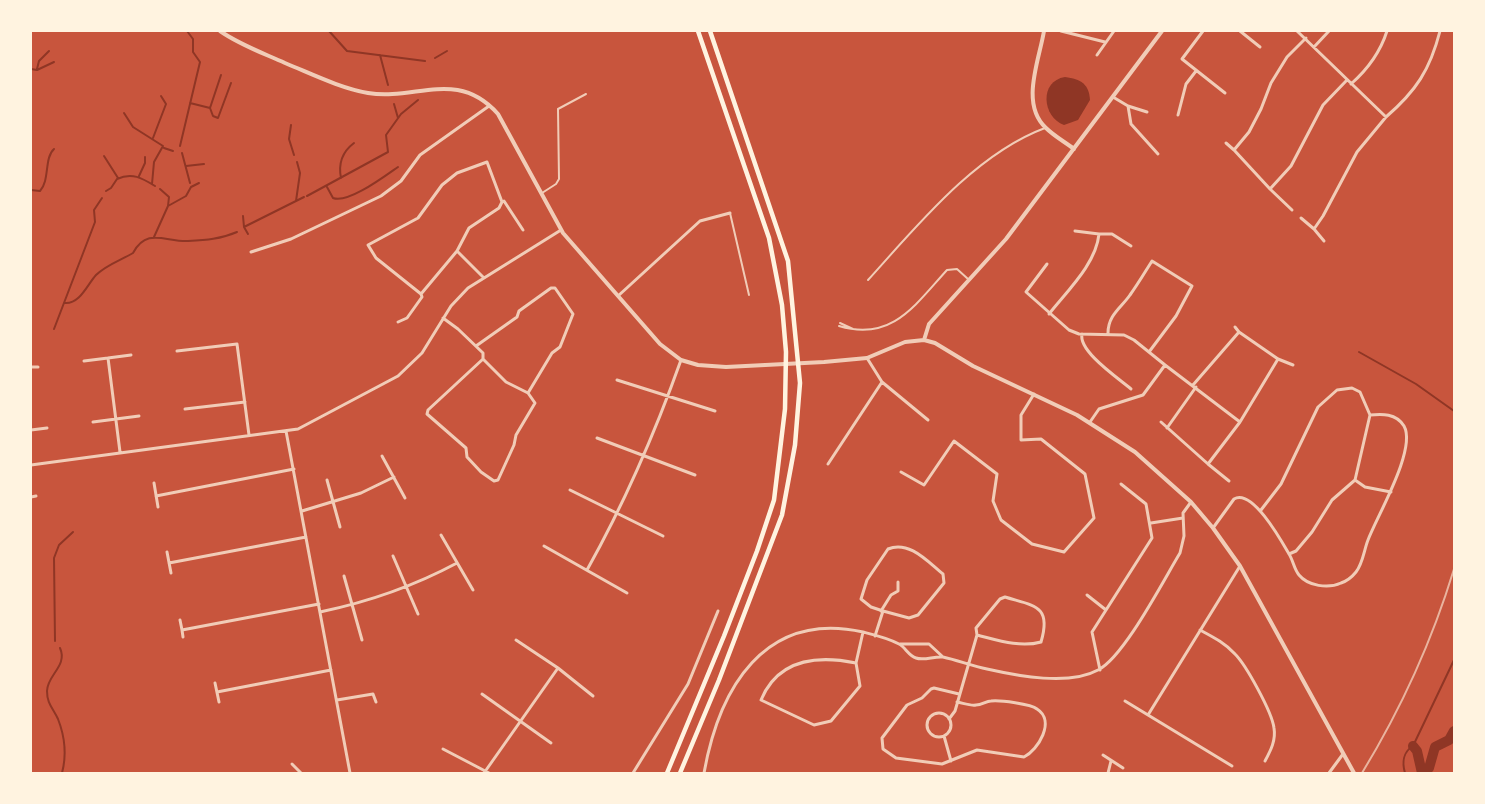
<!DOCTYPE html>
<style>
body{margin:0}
#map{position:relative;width:1485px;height:804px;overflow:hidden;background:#c8553d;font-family:"Golos Text",sans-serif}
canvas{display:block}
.frame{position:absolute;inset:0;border:32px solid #fff3e0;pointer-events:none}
</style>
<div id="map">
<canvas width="1485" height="804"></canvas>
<div class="frame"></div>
</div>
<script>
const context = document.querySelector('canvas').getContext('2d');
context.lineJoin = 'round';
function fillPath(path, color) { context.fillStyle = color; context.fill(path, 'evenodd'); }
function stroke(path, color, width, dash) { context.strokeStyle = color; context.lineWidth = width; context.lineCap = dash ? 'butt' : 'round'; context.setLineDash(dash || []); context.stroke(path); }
fillPath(new Path2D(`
 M 1065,77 C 1081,79 1089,84 1090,100 L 1078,120 L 1064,125 C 1042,117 1039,81 1065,77 Z`), '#8f3625');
stroke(new Path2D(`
 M 329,31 L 347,51 L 425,61
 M 380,55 L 388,85
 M 435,58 L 447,51
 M 31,69 L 37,70 L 54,62
 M 37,69 L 39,61 L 49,51
 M 190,103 L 210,108 L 213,116 L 218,118 L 231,83
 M 394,104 L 398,118
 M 210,108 L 221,75
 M 124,113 L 133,127 L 163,146 L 154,162 L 152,184
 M 291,125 L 289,139 L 294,155
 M 153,138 L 166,104 L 161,96
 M 180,146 L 200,62 L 193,52 L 193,39 L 187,31
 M 164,148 L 173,151
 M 182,153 L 190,183
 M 104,156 L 118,178
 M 186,166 L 204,164
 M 139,176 L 145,163 L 145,157
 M 341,178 C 338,163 342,152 354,143
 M 327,187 L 333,198 C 348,204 385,176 398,167
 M 160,189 L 169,197 L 168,206
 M 31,190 L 40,191 C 50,180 44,158 54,149
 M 106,191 L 111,188 L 117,179 C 132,172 142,178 155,186
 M 307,196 L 388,152 L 386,135 L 401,114 L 418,100
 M 296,201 L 300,173 L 297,162
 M 243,216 L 244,227 L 248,234
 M 244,227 L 304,197
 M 154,237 L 168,206 L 186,196 L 191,187 L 199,183
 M 65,303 C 80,304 87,285 96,275 C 106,265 121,260 133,253 C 147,227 165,242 188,241 C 206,240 221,239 237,232
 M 54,329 L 95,222 L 94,210 L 102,198
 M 1359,352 L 1416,384 L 1454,411
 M 55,641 L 54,558 L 59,545 L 73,532
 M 60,648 C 68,666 47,675 47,691 C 47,704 53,708 58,719 C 65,737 67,754 62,773
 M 1405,773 C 1402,763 1403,752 1413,746 L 1454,660`), '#8f3625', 2);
stroke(new Path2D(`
 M 1413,746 L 1417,751 L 1422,773
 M 1424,773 L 1429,768 L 1435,747 L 1449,740 L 1454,731`), '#8f3625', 10);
stroke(new Path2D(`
 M 542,193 L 556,184 L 559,179 L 558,109 L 586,94
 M 730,213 L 749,295
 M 868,280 C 917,226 975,154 1045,128
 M 840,323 L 853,329
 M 839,326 C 892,342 915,305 947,270 L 957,269 L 968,279`), '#f1ccb7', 2);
stroke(new Path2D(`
 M 1061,31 L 1105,42
 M 1203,31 L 1182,59 L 1225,93
 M 1240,31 L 1260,47
 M 1297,31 L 1386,117 C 1416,91 1430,70 1440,31
 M 1306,38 L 1287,57 L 1271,83 L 1261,109 L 1249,132 L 1234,150 L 1270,189 L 1291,166 L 1323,105 L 1347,80
 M 1314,47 L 1329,31
 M 1097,55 L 1114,31
 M 1351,84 C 1368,69 1380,53 1387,31
 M 1113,97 L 1128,106 L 1131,124 L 1158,154
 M 1128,106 L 1147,112
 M 1178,115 L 1186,84 L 1196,71
 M 1226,143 L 1234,150
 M 1270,189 L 1292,210
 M 502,202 L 504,201 L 523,230
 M 1301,218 L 1314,229 L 1323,216 L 1357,152 L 1386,117
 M 1314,229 L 1324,241
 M 1099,234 L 1112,234 L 1131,246
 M 457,251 L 421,294 L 376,258 L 368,245 L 418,218 L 442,185 L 457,173 L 487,162 L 502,202 L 499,208 L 469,228 L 457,251 L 484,278
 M 251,252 L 291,239 L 381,196 L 401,181 L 420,155 L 489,106
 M 1047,264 L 1026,292 L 1069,330 L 1079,334 L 1124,335 L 1134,340 L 1165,365 L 1143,395 L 1099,409 L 1090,422
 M 618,296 L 700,221 L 730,213
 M 1049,314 C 1067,291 1096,264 1099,234 L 1075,231
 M 443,318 L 458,329 L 483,353 L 483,359 L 506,382 L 528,393 L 535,403 L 516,435 L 514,445 L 498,480 L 494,481 L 481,472 L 467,457 L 466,448 L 427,414 L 428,410 L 483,359
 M 398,322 L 407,318 L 422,297 L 421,294
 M 1235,327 L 1239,332
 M 1108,333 C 1108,315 1121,308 1130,295 C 1138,284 1145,272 1152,261 L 1192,286 L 1176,316 L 1149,352
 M 1082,334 C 1078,351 1118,378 1131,389
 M 476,346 L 517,317 L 519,311 L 551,288 L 555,288 L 573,314 L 560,347 L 552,353 L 528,393
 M 177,351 L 237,344 L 249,435
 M 108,358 L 131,355
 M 867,358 L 882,382 L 928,420
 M 84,361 L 108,358 L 120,452
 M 1165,365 L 1240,422 L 1208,464 L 1229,481
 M 31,367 L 38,367
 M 617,380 L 715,411
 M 1193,385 L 1239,332 L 1278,359 L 1293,365
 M 185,409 L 245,402
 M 93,422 L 139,416
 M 1161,422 L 1208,464
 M 1240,422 L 1278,359
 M 1167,428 L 1196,387
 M 31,430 L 47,428
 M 286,431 L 350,773
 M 597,438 L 695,475
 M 382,456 L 405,498
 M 828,464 L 882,382
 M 31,465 L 298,429 L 398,376 L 422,353 L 451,306 L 468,288 L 561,230
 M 901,472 L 924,485 L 954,441 L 997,474 L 993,501 L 1001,520 L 1032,544 L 1064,552 L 1094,518 L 1085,474 L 1041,439 L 1021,440 L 1021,415 L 1034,394
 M 327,480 L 340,527
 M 1355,480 L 1365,487 L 1391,492
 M 154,483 L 158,507
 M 570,490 L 663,536
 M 156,496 L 294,469
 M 31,497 L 36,496
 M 302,511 L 361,493 L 394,477
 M 1151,523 L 1183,518
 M 1213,528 L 1234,499 C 1252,488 1281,540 1289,554 C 1293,560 1294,569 1299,575 C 1308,586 1328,589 1341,583 C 1347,581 1352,577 1356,572 C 1363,563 1364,550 1368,540 C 1377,516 1417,449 1404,426 C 1396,413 1382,414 1370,415 L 1360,392 L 1352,388 L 1337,390 L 1318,407 L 1281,484 L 1261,510
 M 441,535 L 473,590
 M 544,546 L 627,593
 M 167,552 L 171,573
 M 1289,554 L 1296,551 L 1312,532 L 1332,500 L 1355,480 L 1370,415
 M 393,556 L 418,614
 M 169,563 L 306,537
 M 587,570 C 625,502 655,433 681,360
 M 344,576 L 362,640
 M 1087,595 L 1106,610
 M 881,611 L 891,595 L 898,591 L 898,582
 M 320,612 C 368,602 414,586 457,563
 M 180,620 L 182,630 L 319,604
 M 182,630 L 183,637
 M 1200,630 C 1213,637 1225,643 1235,654 C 1246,665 1272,712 1274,728 C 1276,740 1271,750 1265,761
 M 875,636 L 883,611 L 909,618 L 918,615 L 944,583 L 943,574 C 928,562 909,540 888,549 L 867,580 L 861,599 L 871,607 L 883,611
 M 516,640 L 558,668
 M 900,644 L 929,644 L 943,657
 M 856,663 C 817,655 778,659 761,700 L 814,725 L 831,721 L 860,686 L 856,663 L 863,632
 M 1100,670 L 1092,632 L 1152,538 L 1146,504 L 1121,484
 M 215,683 L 219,702
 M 217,692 L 331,670
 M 482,694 L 551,743
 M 337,700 L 373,694 L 376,702
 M 1125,701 L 1148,715
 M 957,702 C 963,703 970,706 976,705 C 982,705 986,701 991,701 C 1000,700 1031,704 1037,709 C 1056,721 1038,750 1024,757 L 977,750 L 942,764 L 896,758 L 883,749 L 882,738 L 907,705 L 922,698 L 931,689 L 934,688 L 959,694
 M927 725a12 12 0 1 1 24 0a12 12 0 1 1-24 0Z
 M 949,719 L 955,711 L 977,635 L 976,628 L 1000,599 L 1005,597 C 1034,606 1052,605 1041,642 C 1020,648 997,640 977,635
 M 944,736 L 951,761
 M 443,749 L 489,773
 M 1103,755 L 1123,768
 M 292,764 L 301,773
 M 1232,766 L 1148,715 L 1240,566
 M 484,773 L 558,668 L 593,696
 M 633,773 L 688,684 L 718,611
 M 704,773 C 719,689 764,610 863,632 C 875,635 888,638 899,644 C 905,647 909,656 916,658 C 924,661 934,656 943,657 C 957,660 972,666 987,669 C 1018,676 1069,686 1098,670 C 1124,657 1163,581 1180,553 L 1184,536 L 1183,513 L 1191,502
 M 1108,773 L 1111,761
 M 1329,773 L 1343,754`), '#f1ccb7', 3);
stroke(new Path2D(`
 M 220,31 C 240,45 263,53 285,63 C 312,74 340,88 368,93 C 416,101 457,68 498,114 L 563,233 L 660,344 L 681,360 L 698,365 L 726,367 L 824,362 L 867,358 L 905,342 L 924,340 L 935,343 L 973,366 L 1077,415 L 1135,452 L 1191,502 L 1213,528 L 1240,566 L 1354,773
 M 1044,31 C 1039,61 1020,104 1046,128 C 1054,136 1065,142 1074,149
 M 924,340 L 929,324 L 1006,239 L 1162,31`), '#f1ccb7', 4);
stroke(new Path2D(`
 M 667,773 L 724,636 L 757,551 L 774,500 L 785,409 L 786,352 L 782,305 L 769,238 L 698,31
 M 680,773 L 719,680 L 782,515 L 795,445 L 800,383 L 788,261 L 710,31`), '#fff3e0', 4.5);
stroke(new Path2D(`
 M 1362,773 C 1401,709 1432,641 1454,569`), '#e9b49f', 2);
</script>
